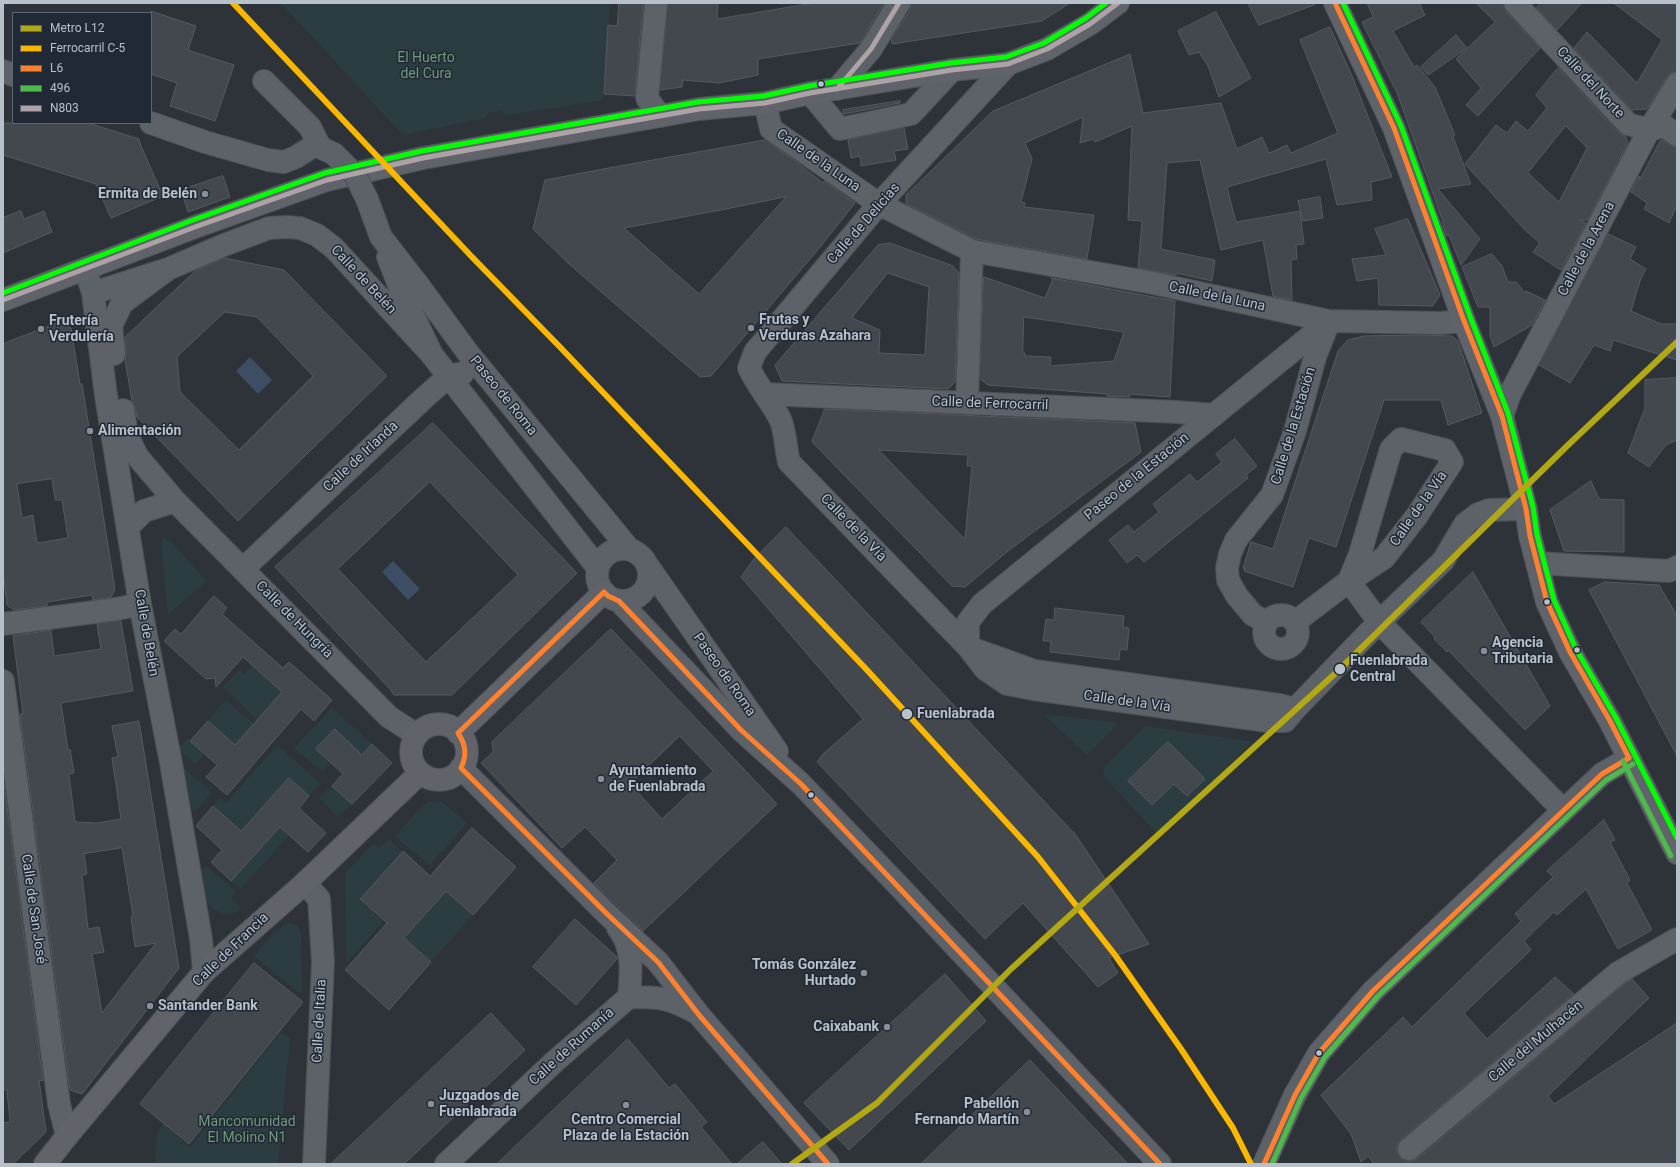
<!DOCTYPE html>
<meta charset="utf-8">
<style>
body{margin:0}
#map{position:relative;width:1680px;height:1167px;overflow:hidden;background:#2e333a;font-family:Roboto,sans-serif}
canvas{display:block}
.frame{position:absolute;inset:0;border:4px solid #b8c0ca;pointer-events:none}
.legend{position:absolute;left:12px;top:12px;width:140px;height:112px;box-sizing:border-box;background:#202935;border:1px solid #5d6571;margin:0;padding:5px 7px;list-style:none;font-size:12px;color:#b8c0ca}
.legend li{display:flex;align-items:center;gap:8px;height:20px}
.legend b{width:20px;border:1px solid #5d6571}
</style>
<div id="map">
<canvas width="1680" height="1167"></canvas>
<div class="frame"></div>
<ul class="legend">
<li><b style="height:5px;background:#b2a813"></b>Metro L12</li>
<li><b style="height:5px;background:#fab700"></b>Ferrocarril C-5</li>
<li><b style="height:5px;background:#ff812d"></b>L6</li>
<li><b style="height:5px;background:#4eba4b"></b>496</li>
<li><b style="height:5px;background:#ada2a5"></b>N803</li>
</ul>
</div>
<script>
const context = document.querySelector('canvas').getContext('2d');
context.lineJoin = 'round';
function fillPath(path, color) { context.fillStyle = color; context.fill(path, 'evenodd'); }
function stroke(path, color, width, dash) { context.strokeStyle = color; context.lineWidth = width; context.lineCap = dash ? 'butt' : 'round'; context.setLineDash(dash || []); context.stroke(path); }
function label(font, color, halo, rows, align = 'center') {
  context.font = font + ' Roboto,sans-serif'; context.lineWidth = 3; context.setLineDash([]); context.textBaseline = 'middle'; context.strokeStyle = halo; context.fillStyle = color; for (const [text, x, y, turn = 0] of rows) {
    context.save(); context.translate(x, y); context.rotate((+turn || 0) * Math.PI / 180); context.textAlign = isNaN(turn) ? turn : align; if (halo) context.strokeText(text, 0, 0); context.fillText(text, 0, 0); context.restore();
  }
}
fillPath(new Path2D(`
 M 281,3 L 610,3 L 603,100 L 506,115 L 501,110 L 488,113 L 486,118 L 403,135 Z
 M 163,538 L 171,541 L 206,581 L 168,615 L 161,542 Z
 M 264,653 L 282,692 L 257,720 L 223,687 L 239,670 L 244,674 Z
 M 226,700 L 272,740 L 235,745 L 208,721 Z
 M 332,708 L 372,744 L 362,755 L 316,749 L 330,763 L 323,772 L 294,748 Z
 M 1043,714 L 1119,723 L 1087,755 Z
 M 1145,726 L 1253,742 L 1157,834 L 1105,777 L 1103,771 L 1105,766 ZM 1168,742 L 1205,779 L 1187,796 L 1174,784 L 1129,781 Z
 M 188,738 L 204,754 L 196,765 L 178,749 Z
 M 277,745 L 320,783 L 309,796 L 289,778 L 241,831 L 213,806 L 220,798 L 226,803 Z
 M 183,767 L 212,793 L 196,811 L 191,810 Z
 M 332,786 L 352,804 L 338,817 L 319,797 Z
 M 441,801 L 467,823 L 430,865 L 395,837 L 414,815 L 428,802 Z
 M 280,828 L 289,836 L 240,889 L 231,881 Z
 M 389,839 L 401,851 L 359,899 L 383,922 L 346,963 L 345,873 L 374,843 L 379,849 Z
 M 205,865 L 236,891 L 231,898 L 241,908 C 239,909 236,912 233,913 C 221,917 207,907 204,895 C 202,887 202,878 201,870 Z
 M 447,890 L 473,915 L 431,962 L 404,938 Z
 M 287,923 C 294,923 298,925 301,931 L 302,990 L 300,994 L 254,956 L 275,932 Z
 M 280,1033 L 290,1038 L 278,1164 L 155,1164 L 157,1133 L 164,1124 L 190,1147 Z`), '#2b3d40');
fillPath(new Path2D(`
 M 250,357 L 272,380 L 258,394 L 236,371 Z
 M 393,561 L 420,589 L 408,600 L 382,572 Z`), '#3d4d64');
const building = new Path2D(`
 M 619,3 L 643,3 L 635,96 L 604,94 L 608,25 L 617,26 Z
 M 668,3 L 718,3 L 717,19 L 814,3 L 884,3 L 860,43 L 758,59 L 758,75 L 719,83 L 683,80 L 682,87 L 660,90 Z
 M 911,3 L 1070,3 L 1042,21 L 892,44 L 891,39 L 910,10 Z
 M 1248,3 L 1314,3 L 1314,5 L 1259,25 Z
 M 1367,3 L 1419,3 L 1425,15 L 1393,31 L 1414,67 L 1417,65 L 1435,87 L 1455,135 L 1453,137 L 1471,184 L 1438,189 L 1480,239 L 1461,265 L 1449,235 L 1446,236 L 1442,219 L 1397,93 L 1362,22 L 1373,17 Z
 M 1476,3 L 1503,3 L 1506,12 L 1540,48 L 1478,116 L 1466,105 L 1481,88 L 1456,59 L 1495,22 Z
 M 1542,3 L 1582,3 L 1557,30 L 1536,8 Z
 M 1614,3 L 1677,3 L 1677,72 L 1671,73 L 1666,78 L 1647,109 L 1632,110 L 1574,48 L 1587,32 L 1637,83 L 1662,40 Z
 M 151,11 L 196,26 L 188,50 L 234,65 L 215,121 L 170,106 L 177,83 L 151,74 Z
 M 1216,12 L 1251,78 L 1219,97 L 1208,66 L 1199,52 L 1189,55 L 1178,31 Z
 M 1330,27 L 1352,76 L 1392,177 L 1371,182 L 1372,200 L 1337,205 L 1326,159 L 1227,187 L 1236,222 L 1300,211 L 1304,244 L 1296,245 L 1297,259 L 1291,260 L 1292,300 L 1273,296 L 1263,240 L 1221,250 L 1200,160 L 1167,163 L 1161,249 L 1215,260 L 1212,281 L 1176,273 L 1176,275 L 1138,268 L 1142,221 L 1128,220 L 1132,126 L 1095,142 L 1094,139 L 1080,143 L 1083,117 L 1025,143 L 1032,159 L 1021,202 L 1025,203 L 1024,207 L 1094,215 L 1087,259 L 976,239 L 906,204 L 906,195 L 993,111 L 1130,54 L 1143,113 L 1221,103 L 1237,149 L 1262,137 L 1269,153 L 1287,145 L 1291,153 L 1338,133 L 1300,40 Z
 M 1456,35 L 1467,48 L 1428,75 L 1421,67 Z
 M 1558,68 L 1619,133 L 1625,136 L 1628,143 L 1588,220 L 1579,220 L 1586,223 L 1561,270 L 1533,252 L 1540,243 L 1525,230 L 1465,164 L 1496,125 L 1507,133 L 1516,121 L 1528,131 L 1547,108 L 1536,95 ZM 1566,126 L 1587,148 L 1559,202 L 1528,173 Z
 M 900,101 L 900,103 L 844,114 L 843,110 Z
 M 3,123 L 88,123 L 139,139 L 141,146 L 163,196 L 111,218 L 96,184 L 3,155 Z
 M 904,128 L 908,149 L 894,151 L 896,160 L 861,166 L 860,156 L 851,158 L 848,140 Z
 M 766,140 L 795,161 L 823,183 L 824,181 L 855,203 L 821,246 L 711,376 L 700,377 L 569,264 L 533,229 L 545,180 L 614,167 ZM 786,197 L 699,294 L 624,228 L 721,210 Z
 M 1662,140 L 1670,145 L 1677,147 L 1677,205 L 1669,223 L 1644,209 L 1647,203 L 1631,192 L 1639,176 L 1640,179 L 1660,141 Z
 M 223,176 L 230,197 L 188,212 L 181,190 Z
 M 1320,197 L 1323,218 L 1303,221 L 1298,201 Z
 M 21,211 L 24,219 L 44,211 L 52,232 L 3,253 L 3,218 Z
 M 1408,219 L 1440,295 L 1433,306 L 1379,305 L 1378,278 L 1357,281 L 1352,259 L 1386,255 L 1375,229 Z
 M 1608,234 L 1636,247 L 1630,259 L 1646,269 L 1640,281 L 1631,311 L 1661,324 L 1677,324 L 1677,360 L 1613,340 L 1610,351 L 1594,345 L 1570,383 L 1539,365 Z
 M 890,243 L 953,266 L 959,273 L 955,382 L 948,389 L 782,381 L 775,365 L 878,245 ZM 888,273 L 929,287 L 925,355 L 879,353 L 880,330 L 852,318 Z
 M 1492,254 L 1502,266 L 1508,282 L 1516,282 L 1525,293 L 1526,291 L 1545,300 L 1532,325 L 1494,347 L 1490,336 L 1490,307 L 1478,307 L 1462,267 Z
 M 224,258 L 284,270 L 387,376 L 238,521 L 137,417 L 135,408 L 132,401 L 125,360 L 126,353 L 125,338 L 126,336 L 194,272 ZM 225,312 L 257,317 L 313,376 L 239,450 L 180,392 L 177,357 Z
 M 984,277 L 1045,298 L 1053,279 L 1051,278 L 1175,301 L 1170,397 L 1129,394 L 1130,397 L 1107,396 L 1107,394 L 988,385 L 980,379 ZM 1024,317 L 1059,322 L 1124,332 L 1114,361 L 1050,366 L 1051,357 L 1025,356 L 1025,353 L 1023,352 Z
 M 60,322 L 71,328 L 80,384 L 82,384 L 115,589 L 111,597 L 93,600 L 92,595 L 47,602 L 47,606 L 14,610 L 7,605 L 3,570 L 3,344 ZM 52,479 L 55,500 L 62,500 L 68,538 L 37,543 L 33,515 L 22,518 L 17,484 Z
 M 1420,335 L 1452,336 L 1458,341 L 1482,413 L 1448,425 L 1441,400 L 1384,400 L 1336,547 L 1309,538 L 1293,587 L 1244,571 L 1245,569 L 1243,568 L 1251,542 L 1273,549 L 1338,351 L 1348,340 L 1364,336 Z
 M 1677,378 L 1677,440 L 1666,445 L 1649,467 L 1628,453 L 1645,408 L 1645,380 Z
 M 825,409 L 1135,423 L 1141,452 L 1008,551 L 965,587 L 952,586 L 812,442 ZM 879,450 L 968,455 L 967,466 L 972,466 L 965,539 Z
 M 433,423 L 577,573 L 452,695 L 394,695 L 390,689 L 275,567 ZM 430,482 L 518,575 L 426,662 L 338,569 Z
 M 1235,439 L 1257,466 L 1246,475 L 1248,478 L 1144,562 L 1137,555 L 1127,563 L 1109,540 L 1128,525 L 1134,532 L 1159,512 L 1153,504 L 1190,474 L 1197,482 L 1222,462 L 1216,454 Z
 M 1591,481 L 1599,499 L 1624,500 L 1624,552 L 1564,551 L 1550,510 Z
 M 786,527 L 1075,834 L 1149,944 L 1109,958 L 1118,973 L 1098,987 L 1023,903 L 985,939 L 817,762 L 823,754 L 863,719 L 741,577 L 754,559 Z
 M 1473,572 L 1550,706 L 1525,730 L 1448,650 L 1447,652 L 1434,639 L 1435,637 L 1421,622 Z
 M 1605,582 L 1659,585 L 1677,616 L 1677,756 L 1589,590 Z
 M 214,596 L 227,608 L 222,614 L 283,668 L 289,662 L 332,700 L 314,721 L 301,709 L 227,795 L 206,777 L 217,765 L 190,741 L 208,721 L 235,745 L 282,692 L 243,657 L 216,687 L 215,678 L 206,679 L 164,641 L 175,629 L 181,634 Z
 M 1055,608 L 1124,616 L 1123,627 L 1129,628 L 1127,650 L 1120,649 L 1119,660 L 1050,652 L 1051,641 L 1043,641 L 1046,619 L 1054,620 Z
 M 121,621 L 133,691 L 61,703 L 68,750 L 70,749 L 74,773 L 69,774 L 75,822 L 97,823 L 121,819 L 112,758 L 118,757 L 112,726 L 139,721 L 179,968 L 82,1094 L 70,1090 L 20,714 L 23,714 L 13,636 L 51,630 L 54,656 L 101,649 L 97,624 ZM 122,848 L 133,916 L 131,917 L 135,947 L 156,943 L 102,1013 L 92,954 L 104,952 L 99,927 L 88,929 L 82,875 L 87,874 L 84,854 Z
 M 611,629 L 777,804 L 643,931 L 594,883 L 617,860 L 585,827 L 562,848 L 481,763 L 493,752 L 492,742 ZM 680,736 L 713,771 L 662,819 L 630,784 Z
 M 335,729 L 362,755 L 372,744 L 392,763 L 352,804 L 332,786 L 343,774 L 316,749 Z
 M 1168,742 L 1205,779 L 1187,796 L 1174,784 L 1152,805 L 1128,781 Z
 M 3,776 L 43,1081 L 39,1080 L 46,1132 L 13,1164 L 3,1164 L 3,1123 L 10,1122 L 7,1090 L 3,1090 Z
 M 289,778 L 309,796 L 299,808 L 326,833 L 308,852 L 280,827 L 231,881 L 211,862 L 222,850 L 196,826 L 213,806 L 241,831 Z
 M 1604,820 L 1615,840 L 1610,842 L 1630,880 L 1627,883 L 1652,930 L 1618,949 L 1586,889 L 1557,915 L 1554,912 L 1524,941 L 1531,950 L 1464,1013 L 1487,1039 L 1555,977 L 1574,994 L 1401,1139 L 1397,1145 L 1397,1152 L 1400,1157 L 1405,1161 L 1412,1161 L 1417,1159 L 1625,983 L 1632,979 L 1649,998 L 1548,1096 L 1554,1104 L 1677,1023 L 1677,1164 L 1374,1164 L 1368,1156 L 1361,1162 L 1351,1134 L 1321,1095 L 1403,1017 L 1412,1027 L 1521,921 L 1515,914 L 1553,877 L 1547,871 Z
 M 472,828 L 516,867 L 473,915 L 446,891 L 404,938 L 431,962 L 389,1010 L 345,970 L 387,923 L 360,899 L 403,851 L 430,876 Z
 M 575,919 L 617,957 L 617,959 L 576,1005 L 533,967 Z
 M 254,963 L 303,1002 L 189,1144 L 140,1104 Z
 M 945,974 L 986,1021 L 849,1150 L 804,1103 Z
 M 491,1013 L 525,1050 L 404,1164 L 331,1164 Z
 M 628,1039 L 669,1088 L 675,1084 L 707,1122 L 701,1127 L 732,1164 L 497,1164 Z
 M 1030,1060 L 1128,1164 L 921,1164 Z
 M 763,1142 L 782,1164 L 737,1164 Z`);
fillPath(building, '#43484e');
stroke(building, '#555a61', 1);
const minor = new Path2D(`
 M 656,3 L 647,98 L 660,116
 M 1515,3 L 1628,124 L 1649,130 L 1664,126 L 1677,135
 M 1008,64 L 879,204 L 755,352 L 749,368 C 757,386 771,401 780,419 C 785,428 786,451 789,462 L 968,647 L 985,669 L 1007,684 L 1033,689 L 1268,721 L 1285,721 L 1295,709 L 1379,622 L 1443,561 L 1465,524 L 1478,514 L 1489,510 L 1526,509
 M 3,71 L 13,75
 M 264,81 L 310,127 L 320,147
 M 837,89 L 871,49 L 899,3
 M 810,93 L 840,129 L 911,114 L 952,70
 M 765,103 L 771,129 L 879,204 L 972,251 L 1153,283 L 1329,321 L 1441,323 L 1464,321
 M 151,123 L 205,142 L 268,160 L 284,162 L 296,157 L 315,145 L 334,154
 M 381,237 L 419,286 L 468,353 L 630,550
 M 388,257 L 400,288 L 432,355 L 598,568
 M 85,269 L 93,293 L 106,396 L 140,604 L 171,763 L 201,939 L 204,972
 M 93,293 L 168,269 L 224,245 L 269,228 L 287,227 L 300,228 L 317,235 L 334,248 L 432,355
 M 114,354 L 111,326 L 122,303 L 168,269
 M 765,394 L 1177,412 L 1214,415
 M 967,403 L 972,251
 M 123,410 L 127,435 L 137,456 L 175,501 L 389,717 L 417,735
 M 1502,416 L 1510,394 L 1649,130 L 1677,84
 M 1401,439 L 1445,450 L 1452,462 L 1416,517 L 1384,558 L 1349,581 L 1360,554 L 1391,449 Z
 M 128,527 L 144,511 L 175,501
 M597 575a26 26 0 1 1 52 0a26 26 0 1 1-52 0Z
 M 1537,563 L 1669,571 L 1677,567
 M 648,566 L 777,751
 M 243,569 L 424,398 L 449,376 L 463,373
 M 619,601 L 741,730 L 801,784 L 896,883 L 1160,1164
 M1264 632a17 17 0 1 1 34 0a17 17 0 1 1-34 0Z
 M 1267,622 L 1253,615 L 1237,596 L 1228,580 L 1227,568 L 1230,554 L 1236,540 L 1272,495 L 1295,431 L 1315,357 L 1329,322
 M 1295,622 L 1349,581 L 1379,622 L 1563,810
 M 3,624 L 117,609 L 140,604
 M 968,647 L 968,622 L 982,604 L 1329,321
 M 968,647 L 1035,671 L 1279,705 L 1295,709
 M 3,681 L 59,1104 L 67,1136
 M 461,768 L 606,913 L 658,962 L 699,1015 L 828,1164
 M 305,883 L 319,899 L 323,962 L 314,1164
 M 618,928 C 634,948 631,973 629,997
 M 1409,1149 L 1618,973 L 1677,939
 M 446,1164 L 553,1063 L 629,997 C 659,997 668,997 695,1012
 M 1264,1164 L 1295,1095 L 1319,1053 L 1373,991 L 1602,774 L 1629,758`);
const major = new Path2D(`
 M 1335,3 L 1394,128 L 1464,321 L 1502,416 L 1526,509 L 1530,536 L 1547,602 L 1570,652 L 1610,721 L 1677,853
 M 3,300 L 195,227 L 327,180 L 423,158 L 660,116 L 699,109 L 765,103 L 810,93 L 952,70 L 1008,64 L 1047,49 L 1090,24 L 1118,3
 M411 752a28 28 0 1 1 56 0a28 28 0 1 1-56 0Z
 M 458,733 L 604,592
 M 45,1164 L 67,1136 L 204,972 L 305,883 L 420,773`);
stroke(minor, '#4c4f54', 24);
stroke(major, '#4b5057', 24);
stroke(minor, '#5d6268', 22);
stroke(major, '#60646a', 22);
const minorBridge = new Path2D(`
 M 334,154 L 355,175 L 367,199 L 381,237`);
stroke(minorBridge, '#4c4f54', 24, []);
stroke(minorBridge, '#5d6268', 22);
stroke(new Path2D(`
 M 1335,3 L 1394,128 L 1464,321 L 1502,416 L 1526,509 L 1530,536 L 1547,602 L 1570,652 L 1610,721 L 1629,758
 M 828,1164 L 699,1015 L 658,962 L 606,913 L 461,768 C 467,755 466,745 458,733 L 604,592 L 608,596 L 619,601 L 741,730 L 801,784 L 1160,1164
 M 1264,1164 L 1295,1095 L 1319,1053 L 1373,991 L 1602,774 L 1629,758`), '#ff812d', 5);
stroke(new Path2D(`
 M 1623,761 L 1671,856
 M 1272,1164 L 1301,1098 L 1325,1057 L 1378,996 L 1606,780 L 1633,764`), '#4eba4b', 5);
stroke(new Path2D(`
 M 837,89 L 871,49 L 899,3
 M 3,300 L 195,227 L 327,180 L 423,158 L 699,109 L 765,103 L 810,93 L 952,70 L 1008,64 L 1047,49 L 1090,24 L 1118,3`), '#ada2a5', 5);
stroke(new Path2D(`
 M 1343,3 L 1401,126 L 1471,319 L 1508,413 L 1533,507 L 1537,535 L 1554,600 L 1576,649 L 1616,718 L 1677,838
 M 3,293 L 193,220 L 325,173 L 422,151 L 698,102 L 764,96 L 809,86 L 951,63 L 1006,57 L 1044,43 L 1086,18 L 1106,3`), '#0f0', 5);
stroke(new Path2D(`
 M 233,3 L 472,257 L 559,346 L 867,670 L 1038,857 L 1115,955 L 1181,1049 L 1233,1128 L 1251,1164`), '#fab700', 6);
stroke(new Path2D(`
 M 792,1164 L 877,1103 L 1011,969 L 1339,670 L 1567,446 L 1677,342`), '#b2a813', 6);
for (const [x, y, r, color] of [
 [821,84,3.5,"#b8c0ca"],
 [205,194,4,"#888f98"],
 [751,328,4,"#888f98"],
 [41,329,4,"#888f98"],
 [90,431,4,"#888f98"],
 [1547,602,3.5,"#b8c0ca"],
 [1577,650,3.5,"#b8c0ca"],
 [1484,651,4,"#888f98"],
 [1340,669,6,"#b8c0ca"],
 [907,714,6,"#b8c0ca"],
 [601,779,4,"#888f98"],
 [811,795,3.5,"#b8c0ca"],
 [864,973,4,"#888f98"],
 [150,1006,4,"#888f98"],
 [887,1027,4,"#888f98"],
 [1319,1053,3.5,"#b8c0ca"],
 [431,1104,4,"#888f98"],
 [626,1105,4,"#888f98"],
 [1027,1112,4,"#888f98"]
]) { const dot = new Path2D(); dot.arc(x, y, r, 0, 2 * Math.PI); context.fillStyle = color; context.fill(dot); stroke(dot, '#202935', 1.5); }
label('14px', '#719a7a', '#202935', [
 ["El Huerto",426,58],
 ["del Cura",426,74],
 ["Mancomunidad",247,1122],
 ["El Molino N1",247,1138]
]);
label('14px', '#b8c0ca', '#202935', [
 ["Calle del Norte",1590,83,47],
 ["Calle de la Luna",818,161,35],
 ["Calle de Delicias",864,224,-49],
 ["Calle de la Arena",1587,249,-62],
 ["Calle de Belén",363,280,47],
 ["Calle de la Luna",1217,297,12],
 ["Paseo de Roma",503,396,51],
 ["Calle de Ferrocarril",990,404,2],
 ["Calle de la Estación",1294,426,-73],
 ["Calle de Irlanda",361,457,-43],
 ["Paseo de la Estación",1137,477,-39],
 ["Calle de la Vía",1419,509,-55],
 ["Calle de la Vía",853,528,46],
 ["Calle de Hungría",294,620,45],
 ["Calle de Belén",146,633,80],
 ["Paseo de Roma",724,675,55],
 ["Calle de la Vía",1127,702,8],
 ["Calle de San José",33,909,82],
 ["Calle de Francia",231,950,-44],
 ["Calle de Italia",320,1021,-87],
 ["Calle del Mulhacén",1536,1042,-40],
 ["Calle de Rumanía",572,1047,-42]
]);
label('bold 14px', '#b8c0ca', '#202935', [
 ["Ermita de Belén",197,194,"right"],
 ["Frutas y",759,320],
 ["Verduras Azahara",759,336],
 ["Frutería",49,321],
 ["Verdulería",49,337],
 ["Alimentación",98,431],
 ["Agencia",1492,643],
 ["Tributaria",1492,659],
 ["Ayuntamiento",609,771],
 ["de Fuenlabrada",609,787],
 ["Tomás González",856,965,"right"],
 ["Hurtado",856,981,"right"],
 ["Santander Bank",158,1006],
 ["Caixabank",879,1027,"right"],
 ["Juzgados de",439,1096],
 ["Fuenlabrada",439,1112],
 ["Pabellón",1019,1104,"right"],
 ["Fernando Martín",1019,1120,"right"],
 ["Centro Comercial",626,1120,"center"],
 ["Plaza de la Estación",626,1136,"center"]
], 'left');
label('bold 14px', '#b8c0ca', '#202935', [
 ["Fuenlabrada",1350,661],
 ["Central",1350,677],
 ["Fuenlabrada",917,714]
], 'left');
</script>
